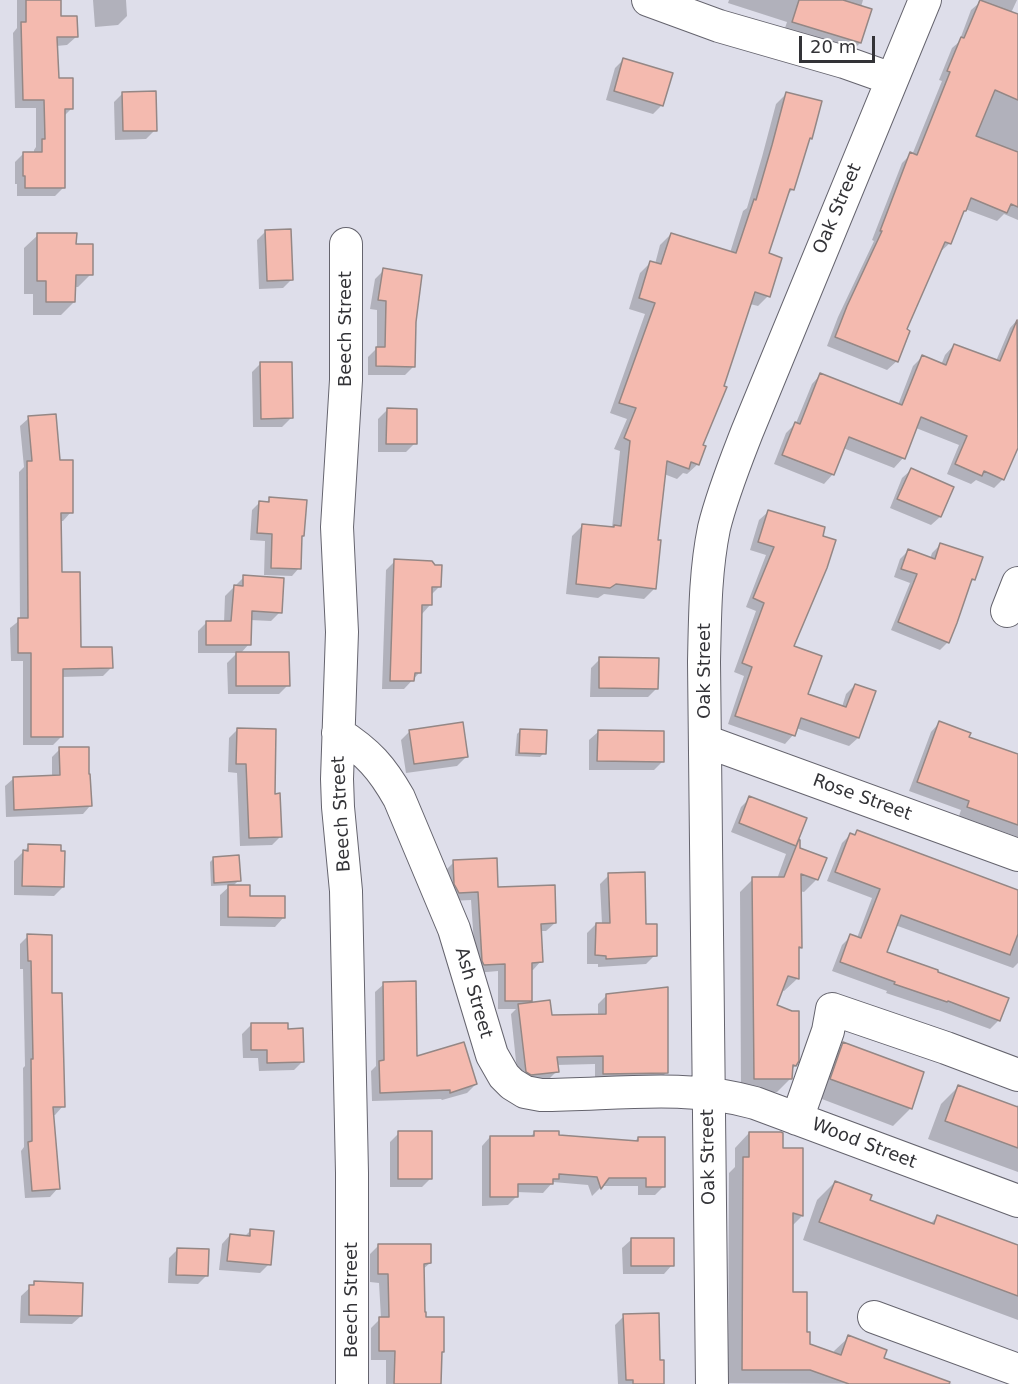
<!DOCTYPE html>
<style>
body{margin:0}
#map{position:relative;width:1018px;height:1384px;overflow:hidden;background:#dedeea;font-family:"DejaVu Sans",sans-serif}
canvas{display:block}
.scale{position:absolute;left:799px;top:36px;width:76px;height:27px;box-sizing:border-box;border:3px solid #333337;border-top:0;padding-left:8px;font-size:18px;line-height:21px;white-space:nowrap;color:#333337;-webkit-text-stroke:4px #fff;paint-order:stroke}
</style>
<div id="map">
<canvas width="1018" height="1384"></canvas>
<div class="scale">20 m</div>
</div>
<script>
const context = document.querySelector('canvas').getContext('2d');
context.lineJoin = 'round';
function fillPath(path, color) { context.fillStyle = color; context.fill(path, 'evenodd'); }
function stroke(path, color, width, dash) { context.strokeStyle = color; context.lineWidth = width; context.lineCap = dash ? 'butt' : 'round'; context.setLineDash(dash || []); context.stroke(path); }
function label(font, color, halo, rows, align = 'center') {
  context.font = font + ' "DejaVu Sans",sans-serif'; context.lineWidth = 4.5; context.setLineDash([]); context.textBaseline = 'middle'; context.strokeStyle = halo; context.fillStyle = color; for (const [text, x, y, turn = 0] of rows) {
    context.save(); context.translate(x, y); context.rotate((+turn || 0) * Math.PI / 180); context.textAlign = isNaN(turn) ? turn : align; if (halo) context.strokeText(text, 0, 0); context.fillText(text, 0, 0); context.restore();
  }
}
fillPath(new Path2D(`
 M 17,0 L 59,0 L 60,18 L 76,37 L 67,45 L 56,46 L 57,80 L 72,108 L 63,117 L 64,187 L 55,196 L 17,196 L 17,184 L 15,184 L 15,162 L 23,154 L 34,153 L 34,150 L 36,147 L 36,108 L 15,108 L 13,33 L 17,28 Z
 M 93,0 L 126,0 L 127,16 L 118,25 L 95,27 Z
 M 729,0 L 863,0 L 861,7 L 870,10 L 860,43 L 851,52 L 784,31 L 787,22 L 728,3 Z
 M 979,0 L 1017,0 L 1011,13 L 1018,16 L 1018,220 L 1004,214 L 997,221 L 965,209 L 961,214 L 950,243 L 940,252 L 905,330 L 897,361 L 887,370 L 827,346 L 838,317 L 874,241 L 872,240 L 902,163 L 911,154 L 912,155 L 942,81 L 939,80 L 952,48 L 959,42 L 971,10 L 978,4 Z
 M 624,59 L 662,105 L 653,114 L 606,100 L 615,68 Z
 M 123,93 L 155,130 L 146,139 L 115,140 L 114,102 Z
 M 786,94 L 811,138 L 807,142 L 793,189 L 786,196 L 767,254 L 768,296 L 758,306 L 750,304 L 701,446 L 698,464 L 687,474 L 683,473 L 677,479 L 664,474 L 656,541 L 655,588 L 644,599 L 604,594 L 598,598 L 566,594 L 572,536 L 583,525 L 612,528 L 620,451 L 614,449 L 627,419 L 610,413 L 645,314 L 629,309 L 640,273 L 650,263 L 655,264 L 660,245 L 671,234 L 730,253 L 743,211 L 747,208 L 762,157 L 776,104 Z
 M 266,231 L 292,279 L 283,288 L 259,289 L 257,240 Z
 M 38,235 L 75,246 L 91,274 L 78,287 L 74,287 L 74,302 L 61,315 L 33,315 L 33,294 L 24,294 L 24,248 Z
 M 384,270 L 414,322 L 414,366 L 405,375 L 368,375 L 368,357 L 377,348 L 377,310 L 370,309 L 375,279 Z
 M 1018,319 L 1018,444 L 1003,479 L 994,488 L 976,480 L 971,484 L 947,474 L 959,445 L 916,428 L 903,458 L 894,468 L 843,448 L 833,474 L 824,484 L 774,464 L 786,433 L 796,423 L 812,384 L 821,374 L 898,405 L 913,366 L 922,357 L 941,365 L 945,355 L 954,345 L 996,361 L 1010,328 Z
 M 261,363 L 291,418 L 282,427 L 253,427 L 252,372 Z
 M 387,410 L 415,443 L 406,452 L 378,452 L 378,419 Z
 M 29,418 L 58,461 L 71,512 L 63,521 L 60,521 L 60,573 L 80,649 L 111,668 L 103,676 L 61,677 L 62,736 L 53,745 L 23,745 L 23,661 L 11,661 L 10,628 L 20,620 L 19,472 L 24,467 L 20,426 Z
 M 911,470 L 952,488 L 940,517 L 931,525 L 890,508 L 902,478 Z
 M 270,499 L 300,538 L 299,568 L 292,576 L 264,575 L 265,541 L 250,540 L 252,510 L 259,503 L 265,503 Z
 M 768,512 L 792,647 L 806,694 L 842,707 L 846,694 L 855,685 L 874,692 L 858,738 L 849,746 L 796,728 L 793,735 L 785,744 L 728,724 L 744,676 L 734,672 L 756,611 L 746,607 L 766,555 L 750,550 L 759,520 Z
 M 941,544 L 974,579 L 969,584 L 948,642 L 940,650 L 891,630 L 910,583 L 894,577 L 900,559 L 908,551 L 930,559 L 932,553 Z
 M 395,561 L 439,587 L 431,595 L 430,605 L 422,614 L 420,672 L 404,689 L 382,689 L 386,570 Z
 M 244,577 L 280,612 L 271,621 L 250,620 L 249,644 L 240,654 L 288,685 L 279,694 L 228,694 L 227,663 L 237,653 L 198,653 L 198,631 L 207,622 L 224,623 L 225,596 Z
 M 600,659 L 657,688 L 648,697 L 590,697 L 591,668 Z
 M 939,723 L 968,738 L 1018,756 L 1018,837 L 959,816 L 961,810 L 909,791 L 931,732 Z
 M 237,730 L 273,795 L 281,836 L 272,845 L 240,846 L 237,773 L 228,772 L 229,738 Z
 M 521,730 L 544,753 L 540,757 L 515,756 L 517,734 Z
 M 410,731 L 466,757 L 457,766 L 406,773 L 401,740 Z
 M 598,732 L 663,761 L 654,770 L 589,770 L 589,740 Z
 M 60,749 L 90,806 L 83,814 L 6,817 L 5,786 L 13,779 L 52,777 L 52,757 Z
 M 750,798 L 805,819 L 794,846 L 799,841 L 799,849 L 817,879 L 804,892 L 799,891 L 800,947 L 798,950 L 797,979 L 784,991 L 781,990 L 775,1005 L 795,1066 L 791,1070 L 791,1078 L 777,1092 L 741,1092 L 740,892 L 753,879 L 777,879 L 786,854 L 731,832 L 741,807 Z
 M 857,832 L 1018,892 L 1018,963 L 1013,968 L 895,925 L 885,953 L 936,973 L 999,1020 L 990,1029 L 938,1010 L 937,1010 L 886,993 L 887,991 L 832,971 L 842,945 L 851,936 L 857,938 L 872,898 L 827,881 L 842,843 L 850,835 L 854,836 Z
 M 29,846 L 63,887 L 54,896 L 14,895 L 14,861 Z
 M 214,858 L 239,880 L 233,886 L 248,897 L 283,918 L 275,927 L 220,926 L 220,895 L 231,885 L 211,886 L 210,862 Z
 M 454,862 L 555,923 L 546,931 L 540,931 L 541,961 L 533,970 L 531,970 L 531,1001 L 527,1004 L 551,1017 L 598,1015 L 598,1004 L 607,995 L 666,1073 L 658,1081 L 595,1081 L 595,1064 L 556,1065 L 557,1071 L 549,1079 L 518,1080 L 511,1014 L 516,1009 L 498,1009 L 498,971 L 476,973 L 471,900 L 450,901 L 446,870 Z
 M 609,875 L 645,925 L 655,955 L 646,964 L 598,967 L 598,964 L 587,964 L 587,933 L 596,924 L 602,924 L 600,884 Z
 M 28,936 L 63,1106 L 55,1115 L 52,1115 L 58,1188 L 50,1197 L 25,1198 L 21,1151 L 24,1147 L 23,1068 L 25,1066 L 23,969 L 20,969 L 20,944 Z
 M 384,984 L 416,1058 L 476,1084 L 467,1093 L 442,1100 L 441,1099 L 372,1101 L 371,1071 L 376,1066 L 375,992 Z
 M 251,1025 L 303,1061 L 294,1070 L 259,1071 L 258,1058 L 243,1058 L 242,1034 Z
 M 844,1044 L 911,1108 L 893,1126 L 814,1096 L 826,1062 Z
 M 959,1086 L 1016,1107 L 1018,1105 L 1018,1172 L 928,1139 L 941,1104 Z
 M 535,1132 L 558,1136 L 634,1142 L 638,1138 L 664,1186 L 655,1195 L 638,1195 L 638,1186 L 602,1186 L 592,1196 L 588,1185 L 553,1182 L 543,1193 L 516,1192 L 516,1197 L 508,1205 L 482,1206 L 482,1146 L 490,1137 L 530,1137 Z
 M 399,1133 L 431,1178 L 422,1187 L 390,1187 L 390,1142 Z
 M 749,1133 L 782,1149 L 802,1149 L 802,1216 L 792,1226 L 792,1293 L 809,1345 L 833,1354 L 834,1351 L 849,1337 L 882,1358 L 952,1384 L 728,1383 L 729,1173 L 735,1167 L 735,1148 Z
 M 835,1182 L 868,1201 L 930,1224 L 937,1217 L 1018,1247 L 1018,1320 L 803,1240 L 817,1200 Z
 M 251,1230 L 269,1264 L 260,1273 L 219,1270 L 222,1244 L 230,1235 L 244,1237 Z
 M 631,1240 L 672,1265 L 664,1274 L 623,1274 L 622,1248 Z
 M 379,1245 L 430,1263 L 422,1270 L 425,1318 L 439,1384 L 386,1384 L 386,1360 L 371,1360 L 371,1328 L 381,1318 L 379,1283 L 370,1282 L 370,1254 Z
 M 178,1249 L 207,1275 L 198,1284 L 168,1283 L 169,1258 Z
 M 35,1283 L 81,1316 L 72,1324 L 20,1323 L 21,1296 Z
 M 624,1316 L 659,1361 L 663,1384 L 618,1384 L 615,1325 Z`), '#0003');
const building = new Path2D(`
 M 26,0 L 61,0 L 61,16 L 77,16 L 78,37 L 57,37 L 59,78 L 73,78 L 73,109 L 65,109 L 65,188 L 25,188 L 25,176 L 23,176 L 23,152 L 42,152 L 42,139 L 45,139 L 44,100 L 23,100 L 21,22 L 26,22 Z
 M 799,0 L 843,0 L 872,9 L 861,43 L 792,22 Z
 M 980,0 L 1018,14 L 1018,100 L 995,90 L 976,136 L 1018,152 L 1018,207 L 1011,204 L 1007,213 L 971,198 L 966,211 L 964,211 L 951,244 L 945,242 L 907,329 L 910,331 L 898,362 L 835,337 L 847,306 L 882,231 L 880,231 L 910,152 L 917,155 L 950,72 L 947,71 L 961,37 L 964,38 Z
 M 623,58 L 673,73 L 663,106 L 614,91 Z
 M 156,91 L 157,131 L 123,131 L 122,92 Z
 M 786,92 L 822,101 L 812,139 L 810,138 L 794,190 L 790,189 L 769,253 L 782,258 L 770,297 L 755,292 L 724,386 L 727,387 L 703,445 L 706,446 L 699,465 L 691,462 L 689,469 L 667,461 L 658,540 L 661,540 L 656,589 L 616,584 L 610,588 L 576,584 L 582,524 L 614,527 L 614,525 L 621,526 L 630,441 L 624,438 L 636,408 L 619,403 L 655,303 L 639,298 L 650,261 L 661,264 L 671,233 L 736,253 L 754,199 L 756,200 L 772,145 Z
 M 291,229 L 293,280 L 267,281 L 265,230 Z
 M 37,233 L 77,233 L 76,244 L 93,244 L 93,275 L 76,275 L 75,302 L 46,302 L 46,281 L 37,281 Z
 M 383,268 L 422,275 L 416,322 L 415,367 L 376,366 L 376,347 L 385,347 L 386,301 L 378,300 Z
 M 1017,320 L 1018,448 L 1004,480 L 984,471 L 982,476 L 955,464 L 967,436 L 921,417 L 905,459 L 849,437 L 834,475 L 782,455 L 795,422 L 800,424 L 820,373 L 902,405 L 922,355 L 946,365 L 954,344 L 1000,361 Z
 M 260,362 L 292,362 L 293,418 L 261,419 Z
 M 387,408 L 417,409 L 417,444 L 386,444 Z
 M 56,414 L 60,460 L 73,460 L 73,513 L 61,513 L 62,572 L 80,572 L 81,647 L 112,647 L 113,668 L 63,669 L 63,737 L 31,737 L 31,653 L 18,653 L 18,618 L 28,618 L 27,461 L 32,461 L 28,416 Z
 M 911,468 L 954,487 L 941,517 L 897,499 Z
 M 269,497 L 307,500 L 304,536 L 302,536 L 301,569 L 271,568 L 272,534 L 257,533 L 259,501 L 269,502 Z
 M 768,510 L 825,527 L 823,536 L 836,540 L 827,568 L 794,646 L 822,656 L 808,694 L 846,707 L 855,684 L 876,691 L 859,738 L 801,718 L 795,736 L 735,716 L 752,667 L 742,663 L 764,603 L 753,598 L 774,547 L 758,542 Z
 M 940,543 L 983,557 L 975,580 L 972,579 L 957,623 L 949,643 L 898,622 L 917,574 L 901,569 L 908,549 L 935,559 Z
 M 394,559 L 432,561 L 435,565 L 442,565 L 441,587 L 432,587 L 432,605 L 422,605 L 421,673 L 415,673 L 414,681 L 390,681 Z
 M 243,575 L 284,578 L 282,613 L 252,611 L 251,645 L 206,645 L 206,621 L 231,621 L 234,585 L 243,586 Z
 M 236,652 L 289,652 L 290,686 L 236,686 Z
 M 599,657 L 659,658 L 658,689 L 599,688 Z
 M 939,721 L 971,733 L 969,737 L 1018,754 L 1018,825 L 967,807 L 969,801 L 917,782 Z
 M 463,722 L 468,757 L 414,764 L 409,730 Z
 M 237,728 L 276,729 L 275,794 L 280,793 L 282,837 L 249,838 L 246,764 L 236,764 Z
 M 520,729 L 547,730 L 546,754 L 519,753 Z
 M 598,730 L 664,731 L 664,762 L 597,761 Z
 M 59,747 L 89,747 L 89,774 L 90,774 L 92,806 L 14,810 L 13,777 L 60,775 Z
 M 749,796 L 807,818 L 796,846 L 739,823 Z
 M 857,830 L 1018,890 L 1018,934 L 1010,955 L 901,915 L 887,952 L 938,970 L 938,972 L 1009,998 L 1000,1021 L 948,1001 L 947,1002 L 894,984 L 895,982 L 840,962 L 850,934 L 861,938 L 880,889 L 835,872 L 850,833 L 855,835 Z
 M 799,839 L 800,840 L 800,848 L 827,858 L 818,880 L 801,874 L 802,948 L 799,947 L 799,979 L 788,976 L 777,1005 L 792,1011 L 799,1011 L 799,1061 L 796,1066 L 793,1065 L 792,1079 L 754,1079 L 752,877 L 784,877 Z
 M 28,844 L 61,845 L 61,851 L 65,851 L 64,887 L 22,886 L 23,850 L 28,851 Z
 M 239,855 L 241,881 L 214,883 L 213,857 Z
 M 497,858 L 498,887 L 555,885 L 556,923 L 541,924 L 543,962 L 532,963 L 532,1001 L 505,1001 L 505,964 L 484,965 L 482,961 L 478,892 L 459,893 L 454,884 L 453,860 Z
 M 645,872 L 646,924 L 657,924 L 657,956 L 606,959 L 606,956 L 595,955 L 596,923 L 610,923 L 608,873 Z
 M 228,885 L 250,885 L 250,896 L 285,896 L 285,918 L 228,917 Z
 M 27,934 L 52,935 L 52,993 L 62,993 L 65,1107 L 53,1107 L 60,1189 L 32,1191 L 28,1142 L 32,1141 L 31,1059 L 33,1059 L 31,961 L 28,961 Z
 M 416,981 L 417,1056 L 464,1042 L 477,1084 L 450,1093 L 450,1090 L 380,1093 L 379,1061 L 384,1060 L 383,982 Z
 M 668,987 L 668,1073 L 603,1074 L 603,1056 L 557,1057 L 559,1072 L 531,1075 L 526,1072 L 518,1004 L 550,1000 L 552,1015 L 606,1014 L 606,994 Z
 M 251,1023 L 288,1023 L 288,1029 L 303,1028 L 304,1062 L 267,1063 L 267,1050 L 251,1050 Z
 M 843,1042 L 924,1072 L 912,1109 L 830,1079 Z
 M 958,1085 L 1018,1107 L 1018,1148 L 945,1121 Z
 M 398,1131 L 432,1131 L 432,1179 L 398,1179 Z
 M 534,1131 L 559,1131 L 559,1135 L 638,1141 L 638,1137 L 665,1137 L 665,1187 L 646,1187 L 646,1178 L 609,1178 L 601,1189 L 597,1177 L 559,1174 L 559,1179 L 553,1179 L 553,1184 L 518,1184 L 518,1197 L 490,1197 L 490,1136 L 534,1136 Z
 M 749,1132 L 781,1132 L 783,1133 L 783,1148 L 803,1148 L 803,1216 L 793,1213 L 793,1292 L 807,1292 L 807,1332 L 810,1332 L 810,1344 L 841,1355 L 848,1335 L 887,1350 L 884,1358 L 950,1382 L 949,1384 L 849,1384 L 810,1370 L 742,1370 L 743,1157 L 749,1157 Z
 M 835,1181 L 872,1195 L 870,1200 L 934,1224 L 937,1215 L 1018,1245 L 1018,1296 L 819,1222 Z
 M 250,1229 L 274,1231 L 271,1265 L 227,1261 L 230,1234 L 250,1236 Z
 M 631,1238 L 674,1238 L 674,1266 L 631,1266 Z
 M 378,1244 L 431,1244 L 431,1263 L 424,1264 L 425,1312 L 426,1312 L 426,1317 L 444,1317 L 444,1352 L 442,1352 L 441,1384 L 394,1384 L 395,1351 L 379,1351 L 379,1317 L 389,1317 L 388,1274 L 378,1274 Z
 M 177,1248 L 209,1249 L 208,1276 L 176,1275 Z
 M 34,1281 L 83,1283 L 82,1316 L 29,1315 L 29,1285 L 34,1285 Z
 M 659,1313 L 660,1360 L 664,1360 L 664,1384 L 633,1384 L 633,1380 L 626,1380 L 623,1314 Z`);
fillPath(building, '#f4baaf');
stroke(building, '#948785', 1.5);
const minor = new Path2D(`
 M 648,0 L 719,26 L 844,62 L 892,79
 M 346,244 L 346,380 L 337,527 L 342,632 L 337,779 L 338,807 L 346,891 L 352,1173 L 352,1384
 M 1007,611 L 1018,583
 M 338,733 C 368,752 382,768 399,798 L 454,929 L 492,1055 L 504,1076 L 512,1084 L 525,1092 L 541,1095 C 612,1095 685,1083 755,1103 L 1018,1201
 M 705,741 L 1018,855
 M 797,1119 L 828,1031 L 832,1009 L 946,1048 L 1018,1075
 M 874,1317 L 1018,1370
 M 712,1384 L 704,662 C 705,617 705,572 714,528 C 722,495 735,463 747,432 L 925,0`);
stroke(minor, '#65646e', 34);
stroke(minor, '#fff', 32);
label('18px', '#333337', '#fff', [
 ["Oak Street",838,209,-67],
 ["Beech Street",346,329,-90],
 ["Oak Street",705,671,-90],
 ["Rose Street",862,798,20],
 ["Beech Street",342,814,-93],
 ["Ash Street",473,993,74],
 ["Wood Street",864,1144,21],
 ["Oak Street",709,1157,-91],
 ["Beech Street",352,1300,-90]
]);
</script>
